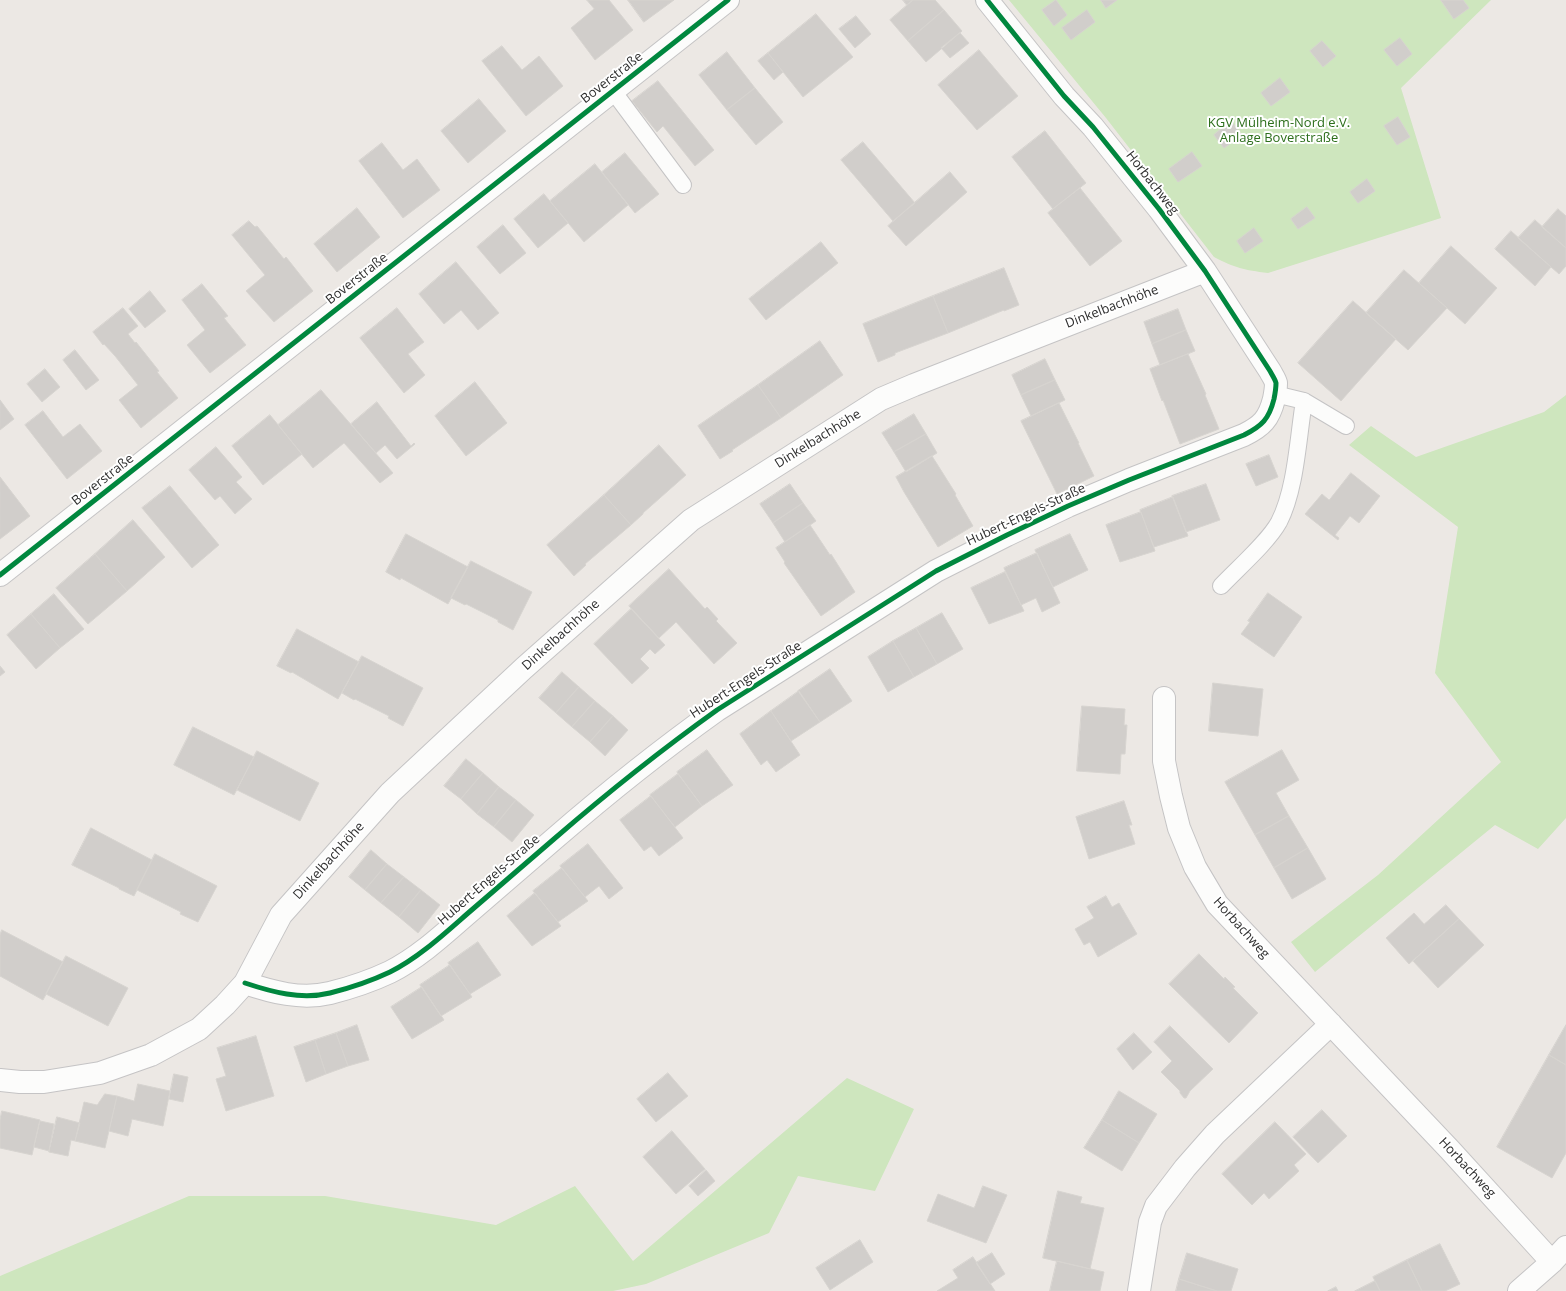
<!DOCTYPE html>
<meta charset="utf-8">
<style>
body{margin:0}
canvas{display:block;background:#ece8e4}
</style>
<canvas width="1566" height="1291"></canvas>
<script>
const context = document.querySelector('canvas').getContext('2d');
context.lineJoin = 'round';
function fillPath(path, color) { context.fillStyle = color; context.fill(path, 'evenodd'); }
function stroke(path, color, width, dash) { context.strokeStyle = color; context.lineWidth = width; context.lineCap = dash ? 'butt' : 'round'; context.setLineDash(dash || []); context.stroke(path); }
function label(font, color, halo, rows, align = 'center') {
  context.font = font + ' "Open Sans",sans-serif'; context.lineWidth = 4; context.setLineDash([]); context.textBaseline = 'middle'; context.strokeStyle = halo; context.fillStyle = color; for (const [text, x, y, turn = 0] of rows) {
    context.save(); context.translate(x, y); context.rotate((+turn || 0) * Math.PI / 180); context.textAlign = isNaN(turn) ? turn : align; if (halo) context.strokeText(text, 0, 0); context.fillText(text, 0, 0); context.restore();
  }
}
fillPath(new Path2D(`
 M 1009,0 L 1491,0 L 1401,88 L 1441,218 L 1268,273 C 1244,270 1235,268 1214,257 L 1106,118 Z
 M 1566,395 L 1566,818 L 1538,849 L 1495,825 L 1315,972 L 1291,942 L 1378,875 L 1501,762 L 1435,673 L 1458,527 L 1349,445 L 1371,426 L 1416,457 L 1544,412 Z
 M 847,1078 L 914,1109 L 875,1191 L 798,1176 L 769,1233 L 646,1284 L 613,1291 L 0,1291 L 0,1276 L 189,1196 L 325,1196 L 496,1225 L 575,1186 L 633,1261 Z`), '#cee6be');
const building = new Path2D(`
 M 587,0 L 609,0 L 633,30 L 595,60 L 571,28 L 594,9 Z
 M 628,0 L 674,0 L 644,22 Z
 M 903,0 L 913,0 L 907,5 Z
 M 913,0 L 935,0 L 944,10 L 908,41 L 890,20 Z
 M 1056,0 L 1067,15 L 1054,26 L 1042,10 Z
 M 1101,0 L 1117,0 L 1106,8 Z
 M 1441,0 L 1463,0 L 1469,8 L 1454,19 Z
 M 944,10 L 962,31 L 926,62 L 908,41 Z
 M 1087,10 L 1095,22 L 1071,40 L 1062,28 Z
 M 816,14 L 853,57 L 803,97 L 768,53 Z
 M 856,16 L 871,34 L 855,48 L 839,29 Z
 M 960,33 L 969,43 L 950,58 L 941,48 Z
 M 1400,38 L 1412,54 L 1397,66 L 1384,50 Z
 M 1322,41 L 1336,56 L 1323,67 L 1310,51 Z
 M 502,46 L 522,70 L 539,56 L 563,86 L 526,116 L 482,61 Z
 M 979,50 L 1018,96 L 977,130 L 938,85 Z
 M 727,52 L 755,88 L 727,110 L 699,75 Z
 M 768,53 L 783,72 L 774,80 L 758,61 Z
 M 1280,78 L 1290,92 L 1271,106 L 1261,93 Z
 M 658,81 L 714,150 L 695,166 L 663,126 L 657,132 L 632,101 Z
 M 755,88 L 783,122 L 756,145 L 727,110 Z
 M 479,99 L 506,131 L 468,163 L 441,131 Z
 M 1398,117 L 1410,137 L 1397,145 L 1384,126 Z
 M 1231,121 L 1242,135 L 1224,148 L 1214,135 Z
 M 1045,131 L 1086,183 L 1053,209 L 1012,157 Z
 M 863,142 L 915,203 L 893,221 L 841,160 Z
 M 382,143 L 403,170 L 417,159 L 440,190 L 403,218 L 359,161 Z
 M 1192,152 L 1202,166 L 1178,182 L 1169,169 Z
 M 625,153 L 659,194 L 635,213 L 602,172 Z
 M 595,164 L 628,205 L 584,242 L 550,201 Z
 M 950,172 L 967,192 L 906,246 L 888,226 Z
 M 1367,179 L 1375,191 L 1358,203 L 1350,192 Z
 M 1080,188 L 1122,241 L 1090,266 L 1048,213 Z
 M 544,194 L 568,223 L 538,248 L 514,219 Z
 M 1307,207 L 1315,218 L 1298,229 L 1291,219 Z
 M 357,208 L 380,237 L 337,272 L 314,244 Z
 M 1558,209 L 1566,216 L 1566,248 L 1542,227 Z
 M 1535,220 L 1566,248 L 1566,266 L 1559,274 L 1518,238 Z
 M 249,221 L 255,227 L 257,226 L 284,259 L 286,257 L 313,291 L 274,322 L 246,291 L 265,275 L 232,235 Z
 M 503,225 L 526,253 L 500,274 L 477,247 Z
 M 1254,228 L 1263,241 L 1245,253 L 1237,241 Z
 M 1511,231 L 1551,267 L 1535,286 L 1495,249 Z
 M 821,242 L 838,263 L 766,320 L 749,299 Z
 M 1451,246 L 1497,288 L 1465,324 L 1419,283 Z
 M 456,262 L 499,313 L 478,330 L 461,310 L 444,324 L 419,294 Z
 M 1004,268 L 1019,305 L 1004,311 L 1004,310 L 948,333 L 933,296 Z
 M 1404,270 L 1447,308 L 1408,350 L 1366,313 Z
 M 202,284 L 228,316 L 224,318 L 246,345 L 210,373 L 187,345 L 205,330 L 182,300 Z
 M 150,291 L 166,311 L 145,328 L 129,309 Z
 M 933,296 L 948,333 L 895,353 L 895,355 L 878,362 L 863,324 Z
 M 1353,301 L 1396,339 L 1341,401 L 1298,363 Z
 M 123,308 L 138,326 L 128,334 L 135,343 L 136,342 L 159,371 L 157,372 L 178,398 L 141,428 L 119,400 L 138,385 L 115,356 L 104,344 L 103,345 L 93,332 Z
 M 397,308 L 424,342 L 408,354 L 425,375 L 404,393 L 360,338 Z
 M 1178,309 L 1186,330 L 1152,344 L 1144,322 Z
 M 1186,330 L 1195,351 L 1160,365 L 1152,344 Z
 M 820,341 L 843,375 L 781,418 L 758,385 Z
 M 75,350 L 99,380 L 86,390 L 63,360 Z
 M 1188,354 L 1206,394 L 1205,395 L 1219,429 L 1180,444 L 1163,400 L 1162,401 L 1150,369 Z
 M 1045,359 L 1055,380 L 1021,395 L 1012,375 Z
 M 45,369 L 60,387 L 42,402 L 27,384 Z
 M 1055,380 L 1065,400 L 1031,416 L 1021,395 Z
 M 475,382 L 507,423 L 466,456 L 435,416 Z
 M 758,385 L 781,418 L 732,450 L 733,451 L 720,459 L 698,426 Z
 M 321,390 L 393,473 L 380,483 L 344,443 L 313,468 L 278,425 Z
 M 0,400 L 14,419 L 0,430 Z
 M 377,402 L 411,446 L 414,443 L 415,444 L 397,459 L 385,445 L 376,453 L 351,424 Z
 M 1059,403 L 1079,443 L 1078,443 L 1094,476 L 1057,494 L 1021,421 Z
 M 43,411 L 63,437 L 80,424 L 102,451 L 67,479 L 25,425 Z
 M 914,414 L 926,434 L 894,452 L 882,433 Z
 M 270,415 L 302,454 L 263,485 L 232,446 Z
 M 926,434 L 937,453 L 906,472 L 894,452 Z
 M 659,445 L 686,475 L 643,513 L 643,514 L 631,525 L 604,495 Z
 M 216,447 L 242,477 L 236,482 L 252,499 L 235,514 L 220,496 L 215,500 L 189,470 Z
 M 1269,455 L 1278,477 L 1256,486 L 1246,464 Z
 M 932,456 L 956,494 L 955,495 L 973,526 L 938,547 L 904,492 L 896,477 Z
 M 1351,473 L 1380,496 L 1359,523 L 1350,516 L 1335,535 L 1339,538 L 1338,540 L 1305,514 L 1322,494 L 1329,500 Z
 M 0,477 L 30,516 L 0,539 Z
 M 790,484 L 803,503 L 773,523 L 760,504 Z
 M 1206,484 L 1220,520 L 1186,532 L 1172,496 Z
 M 170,486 L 219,545 L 192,568 L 142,508 Z
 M 604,495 L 631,525 L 585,564 L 586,565 L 574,576 L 547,545 Z
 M 1173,497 L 1188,536 L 1154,547 L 1140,510 Z
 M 803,503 L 816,521 L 785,542 L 773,523 Z
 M 1141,512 L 1155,551 L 1120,562 L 1106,525 Z
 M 133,520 L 165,557 L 127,591 L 95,554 Z
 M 810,525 L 830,555 L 831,554 L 855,592 L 821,616 L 784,563 L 785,562 L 776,548 Z
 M 406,534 L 468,567 L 448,604 L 401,578 L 400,580 L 386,572 Z
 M 1070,534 L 1088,570 L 1053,587 L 1035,550 Z
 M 1037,553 L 1060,603 L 1042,612 L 1036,598 L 1021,605 L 1004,568 Z
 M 95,554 L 127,591 L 88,624 L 56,588 Z
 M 471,561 L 532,592 L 513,630 L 498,622 L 498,620 L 466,604 L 465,605 L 451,598 Z
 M 669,569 L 705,609 L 707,607 L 718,619 L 716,621 L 737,643 L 714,664 L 676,622 L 659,638 L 629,606 Z
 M 1005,572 L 1024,611 L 989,624 L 971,588 Z
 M 1268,593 L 1302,617 L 1274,657 L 1241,634 L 1250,622 L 1248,621 Z
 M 54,594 L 84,629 L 60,648 L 31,614 Z
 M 631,609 L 665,645 L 655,654 L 650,649 L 640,659 L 649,668 L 632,684 L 594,644 Z
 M 942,613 L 963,649 L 937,664 L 916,628 Z
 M 31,614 L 60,648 L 36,669 L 7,635 Z
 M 916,628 L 937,664 L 914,677 L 893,641 Z
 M 297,629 L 359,662 L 338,699 L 292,672 L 291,673 L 277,666 Z
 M 893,641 L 914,677 L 888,692 L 868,657 Z
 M 362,656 L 423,688 L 403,726 L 388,718 L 389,716 L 355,699 L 354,700 L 342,693 Z
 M 0,666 L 5,672 L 0,676 Z
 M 830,669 L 852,701 L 820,722 L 798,691 Z
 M 562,672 L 579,687 L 556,713 L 539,698 Z
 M 1213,683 L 1263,689 L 1258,736 L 1209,731 Z
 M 579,687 L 595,701 L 572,727 L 556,713 Z
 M 799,691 L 820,722 L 791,741 L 771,711 Z
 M 595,701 L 613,716 L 590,742 L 572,727 Z
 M 1082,706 L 1125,709 L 1124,725 L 1127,725 L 1125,754 L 1121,754 L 1120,774 L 1077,771 Z
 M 771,711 L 800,755 L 776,772 L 767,760 L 761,765 L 740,734 Z
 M 613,716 L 628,730 L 605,756 L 590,742 Z
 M 193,727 L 254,757 L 234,795 L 174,765 Z
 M 707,750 L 733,785 L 702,806 L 677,772 Z
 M 1282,750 L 1299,780 L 1276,793 L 1289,816 L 1255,835 L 1225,782 Z
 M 257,751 L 319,783 L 300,821 L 237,790 Z
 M 466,759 L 483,773 L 461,799 L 444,786 Z
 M 483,773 L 499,787 L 477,814 L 461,799 Z
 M 678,774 L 702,806 L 675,827 L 650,795 Z
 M 499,787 L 516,800 L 494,827 L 477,814 Z
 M 651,796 L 683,838 L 659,856 L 651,846 L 644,851 L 620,820 Z
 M 516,800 L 534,815 L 512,842 L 494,827 Z
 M 1124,801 L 1132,825 L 1129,825 L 1135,844 L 1089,859 L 1076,817 Z
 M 1289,816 L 1308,848 L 1274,868 L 1255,835 Z
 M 91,828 L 152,860 L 134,896 L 119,889 L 119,888 L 72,865 Z
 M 588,844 L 623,888 L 609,899 L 599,886 L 585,897 L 560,866 Z
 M 1308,848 L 1326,879 L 1292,899 L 1274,868 Z
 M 371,850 L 387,864 L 365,890 L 349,877 Z
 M 155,854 L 217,886 L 198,922 L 180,914 L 181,912 L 137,890 Z
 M 387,864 L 404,877 L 381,903 L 365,890 Z
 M 562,868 L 588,901 L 558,922 L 533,891 Z
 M 404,877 L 421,890 L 399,917 L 381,903 Z
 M 421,890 L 440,905 L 418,933 L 399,917 Z
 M 535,893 L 561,926 L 532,946 L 507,916 Z
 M 1106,896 L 1112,907 L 1119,903 L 1137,934 L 1098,957 L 1090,942 L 1084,945 L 1075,929 L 1094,918 L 1087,907 Z
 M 1446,905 L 1459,919 L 1409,964 L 1386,938 L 1414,913 L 1424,924 Z
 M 1459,919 L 1484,945 L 1438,988 L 1413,961 Z
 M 2,930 L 63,962 L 43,1000 L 0,976 L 0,935 Z
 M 478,942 L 501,975 L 470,994 L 448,963 Z
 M 1199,954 L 1224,979 L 1225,977 L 1235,987 L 1233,988 L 1258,1013 L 1229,1043 L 1169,984 Z
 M 66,956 L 128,988 L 108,1026 L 46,994 Z
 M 450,965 L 472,997 L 441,1016 L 420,985 Z
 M 422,987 L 444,1020 L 412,1039 L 391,1007 Z
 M 357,1025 L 369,1060 L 348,1066 L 336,1033 Z
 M 1566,1025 L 1566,1065 L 1549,1055 Z
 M 1170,1026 L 1213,1069 L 1190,1091 L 1186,1098 L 1184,1098 L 1180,1093 L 1180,1091 L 1161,1072 L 1172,1061 L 1154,1042 Z
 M 336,1033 L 348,1066 L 326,1074 L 315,1040 Z
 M 1134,1033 L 1152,1052 L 1133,1070 L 1117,1049 Z
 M 256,1036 L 274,1096 L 226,1111 L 216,1079 L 226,1076 L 217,1048 Z
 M 315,1040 L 326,1074 L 306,1082 L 294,1047 Z
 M 1549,1055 L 1566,1065 L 1566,1153 L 1552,1178 L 1497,1147 Z
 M 668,1073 L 688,1096 L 656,1122 L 637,1099 Z
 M 174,1074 L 188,1077 L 183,1102 L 169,1099 Z
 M 138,1084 L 170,1091 L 163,1126 L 132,1119 L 128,1136 L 109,1131 L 117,1096 L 134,1101 Z
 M 1119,1091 L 1157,1114 L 1139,1143 L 1102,1120 Z
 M 105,1094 L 117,1096 L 105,1148 L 75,1141 L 84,1102 L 97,1105 Z
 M 1322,1110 L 1347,1136 L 1318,1163 L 1293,1137 Z
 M 2,1111 L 40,1120 L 32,1155 L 0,1148 L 0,1120 Z
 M 57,1117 L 80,1123 L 75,1141 L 71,1140 L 68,1156 L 49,1152 Z
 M 1102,1120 L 1139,1143 L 1122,1171 L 1084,1148 Z
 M 40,1121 L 54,1124 L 49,1151 L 34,1147 Z
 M 1275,1122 L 1306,1154 L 1294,1165 L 1299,1171 L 1269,1199 L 1264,1193 L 1252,1205 L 1222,1174 Z
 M 672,1131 L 705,1169 L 676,1194 L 643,1157 Z
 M 706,1170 L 715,1181 L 698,1196 L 689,1186 Z
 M 983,1186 L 1007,1195 L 986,1243 L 927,1221 L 938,1194 L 974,1208 Z
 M 1058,1191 L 1082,1197 L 1080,1203 L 1104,1208 L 1090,1269 L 1043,1258 Z
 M 860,1240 L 873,1262 L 830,1290 L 816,1268 Z
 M 1440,1244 L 1460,1284 L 1445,1291 L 1422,1291 L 1407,1260 Z
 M 992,1253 L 1005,1274 L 990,1284 L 976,1263 Z
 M 1187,1253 L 1238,1269 L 1231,1291 L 1217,1291 L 1179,1279 Z
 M 973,1257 L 995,1291 L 937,1291 L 958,1278 L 953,1270 Z
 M 1407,1260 L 1422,1291 L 1380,1291 L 1373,1277 Z
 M 1057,1261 L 1104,1272 L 1100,1291 L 1050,1291 Z
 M 1179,1279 L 1217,1291 L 1176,1291 Z
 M 1375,1281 L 1380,1291 L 1355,1291 Z
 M 1336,1287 L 1338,1291 L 1328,1291 Z`);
fillPath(building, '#d1cecb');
stroke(building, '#d7d4d0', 1);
const service = new Path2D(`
 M 613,91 L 683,185
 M 1275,394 L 1304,401 L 1346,426
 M 1221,586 C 1238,568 1268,542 1279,522 C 1296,489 1298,438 1304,401`);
const minor = new Path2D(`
 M 0,575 L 728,0
 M 1164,698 L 1164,761 L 1171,796 L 1179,828 L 1195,867 L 1217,904 L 1450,1150 L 1552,1262
 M 245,983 C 272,992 301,1000 330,993 C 350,988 371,981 390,972 C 418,958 443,935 467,914 C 496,889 525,864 554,839 C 606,794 661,750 717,710 L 936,571 L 1007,535 L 1068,506 L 1129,480 L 1244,435 C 1262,426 1269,419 1274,399 C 1275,394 1276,388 1276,383 C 1275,379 1272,375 1270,371 L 1205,271 L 1159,209 L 1093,127 L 1064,96 L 987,0
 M 0,1080 L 20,1082 L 44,1082 L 100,1073 L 151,1055 L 199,1029 L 225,1005 L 245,983 L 281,915 L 390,793 L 524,668 L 691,520 L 881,399 L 914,385 L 1205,271
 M 1139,1291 L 1150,1222 L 1156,1206 L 1185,1168 L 1215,1134 L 1331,1024
 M 1519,1291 L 1552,1262 L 1566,1247`);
stroke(service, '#c5c4c5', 18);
stroke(minor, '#c5c4c5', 24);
stroke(service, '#fcfcfb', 16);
stroke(minor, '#fcfcfb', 22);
stroke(new Path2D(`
 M 0,575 L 728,0
 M 245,983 C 272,992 301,1000 330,993 C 350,988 371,981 390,972 C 418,958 443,935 467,914 C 496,889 525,864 554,839 C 606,794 661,750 717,710 L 936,571 L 1007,535 L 1068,506 L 1129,480 L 1244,435 C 1262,426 1269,419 1274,399 C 1275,394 1276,388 1276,383 C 1275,379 1272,375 1270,371 L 1205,271 L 1159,209 L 1093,127 L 1064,96 L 987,0`), '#00873e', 5);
label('13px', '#2e2e2e', '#fff', [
 ["Boverstraße",612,78,-38],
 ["Horbachweg",1152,183,52],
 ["Boverstraße",357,279,-38],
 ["Dinkelbachhöhe",1112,307,-21],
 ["Dinkelbachhöhe",818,439,-32],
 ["Boverstraße",103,480,-38],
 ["Hubert-Engels-Straße",1026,515,-25],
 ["Dinkelbachhöhe",561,635,-42],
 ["Hubert-Engels-Straße",746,680,-33],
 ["Dinkelbachhöhe",329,861,-48],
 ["Hubert-Engels-Straße",489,880,-41],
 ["Horbachweg",1241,928,48],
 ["Horbachweg",1467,1168,47]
]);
label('13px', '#2c6e1b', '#fff', [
 ["KGV Mülheim-Nord e.V.",1279,123],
 ["Anlage Boverstraße",1279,138]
]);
</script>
